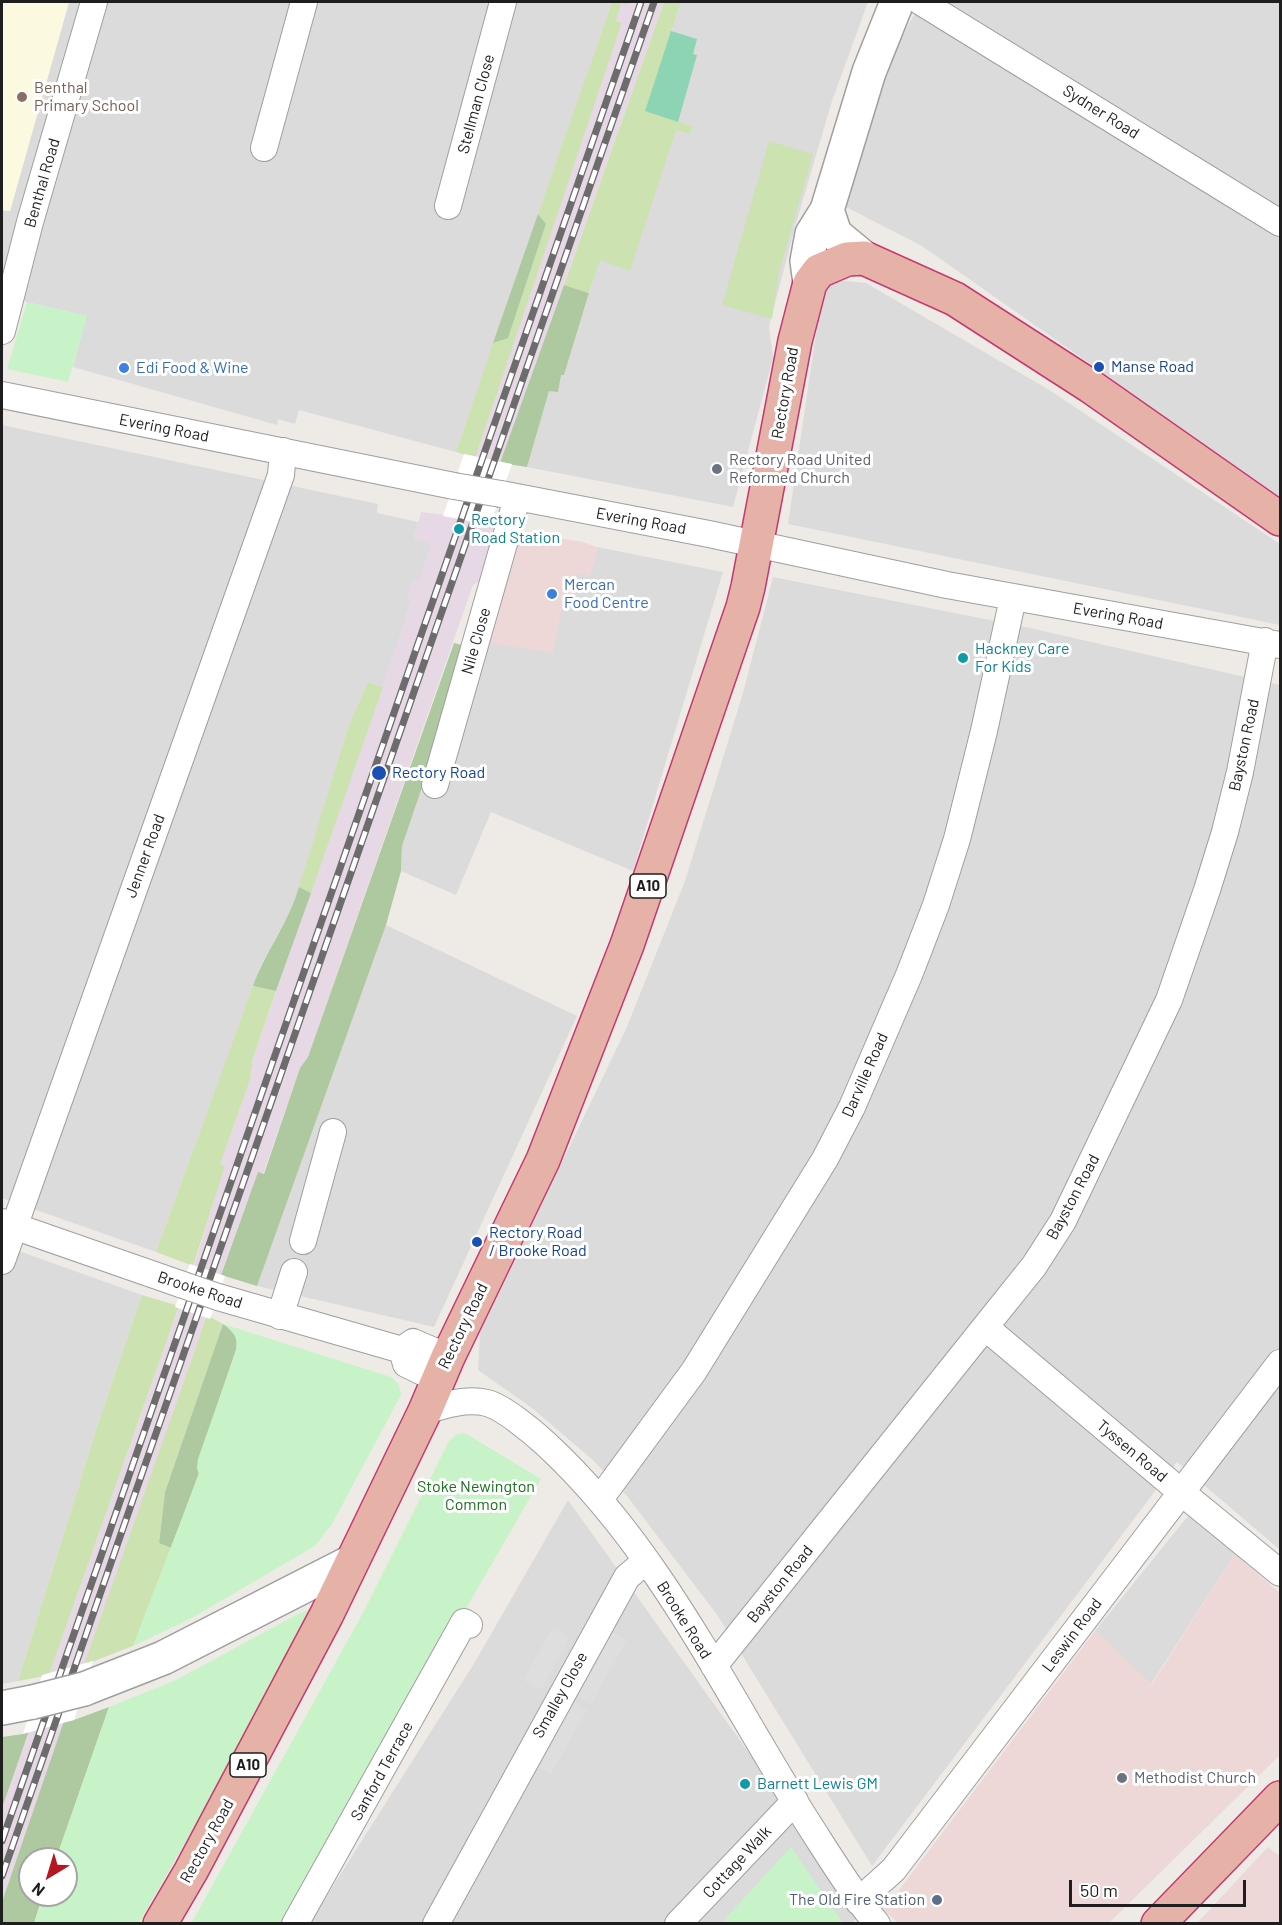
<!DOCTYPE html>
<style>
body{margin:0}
#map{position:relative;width:1282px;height:1925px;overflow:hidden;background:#eeebe6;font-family:Barlow,sans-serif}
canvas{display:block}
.frame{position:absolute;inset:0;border:3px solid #1e1e1e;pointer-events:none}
.north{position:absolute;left:18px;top:1847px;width:60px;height:60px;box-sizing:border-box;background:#fff;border:2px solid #a5a5a5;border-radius:50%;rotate:218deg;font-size:16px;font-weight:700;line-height:24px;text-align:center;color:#1e1e1e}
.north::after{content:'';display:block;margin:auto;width:21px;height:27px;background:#b51821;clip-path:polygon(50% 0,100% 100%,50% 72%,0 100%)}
.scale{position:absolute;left:1069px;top:1880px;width:177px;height:27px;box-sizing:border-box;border:3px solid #1e1e1e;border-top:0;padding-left:8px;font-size:18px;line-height:21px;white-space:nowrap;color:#1e1e1e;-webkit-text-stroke:4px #fff;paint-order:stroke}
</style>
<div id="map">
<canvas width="1282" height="1925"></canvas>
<div class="frame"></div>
<div class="north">N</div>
<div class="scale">50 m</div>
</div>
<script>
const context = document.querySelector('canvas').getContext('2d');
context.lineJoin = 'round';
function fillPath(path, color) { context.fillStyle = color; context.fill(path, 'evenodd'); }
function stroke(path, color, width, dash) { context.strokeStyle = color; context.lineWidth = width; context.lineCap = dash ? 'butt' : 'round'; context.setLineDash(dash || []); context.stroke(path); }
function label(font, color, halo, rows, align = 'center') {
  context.font = font + ' Barlow,sans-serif'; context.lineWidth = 6; context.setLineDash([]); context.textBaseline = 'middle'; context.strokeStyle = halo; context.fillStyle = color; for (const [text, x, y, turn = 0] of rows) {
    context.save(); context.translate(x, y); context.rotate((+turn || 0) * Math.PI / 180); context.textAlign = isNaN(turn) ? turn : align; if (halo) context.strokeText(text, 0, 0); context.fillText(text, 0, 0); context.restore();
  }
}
fillPath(new Path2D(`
 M 69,2 L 612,2 L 456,452 L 299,410 L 295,424 L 278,419 L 277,425 L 73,367 L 86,316 L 27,302 L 2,291 L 2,210 L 10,211 Z
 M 681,2 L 868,2 L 832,101 L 795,227 L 769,326 L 773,358 L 733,507 L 527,467 L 549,390 L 561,375 L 564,375 L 645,111 Z
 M 921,2 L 1280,2 L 1280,497 L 922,246 L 844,206 L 892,55 Z
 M 824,279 L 866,283 L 1051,391 L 1280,544 L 1280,625 L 788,524 Z
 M 2,425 L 378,504 L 377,513 L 418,522 L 414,538 L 432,544 L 419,581 L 413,579 L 412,600 L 383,687 L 368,682 L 349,724 L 295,902 L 261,965 L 156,1252 L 2,1198 Z
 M 597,547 L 723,572 L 633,871 L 491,812 L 456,895 L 401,871 L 402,846 L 435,749 L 488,643 L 564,597 L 571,599 L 576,572 L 590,575 Z
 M 773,577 L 1030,628 L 1280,685 L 1280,1550 L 1177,1462 L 872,1866 L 718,1616 L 627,1496 L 594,1461 L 532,1408 L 478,1370 L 480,1333 L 626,1029 L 685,881 L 743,693 Z
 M 386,925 L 577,1016 L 434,1327 L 257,1286 Z
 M 2,1245 L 142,1295 L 97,1427 L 18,1681 L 2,1684 Z
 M 568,1500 L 862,1911 L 852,1924 L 309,1924 L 475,1662 Z
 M 1188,1516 L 1235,1554 L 1151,1684 L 1095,1631 Z`), '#dcdbdb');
fillPath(new Path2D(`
 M 520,532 L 583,542 L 597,547 L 590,576 L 577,573 L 571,599 L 564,597 L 553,653 L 488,643 Z
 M 1235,1554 L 1280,1593 L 1280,1755 L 1109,1923 L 898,1923 L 884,1910 L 1095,1631 L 1152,1684 Z
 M 1268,1847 L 1280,1856 L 1280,1923 L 1197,1923 Z`), '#edd7d7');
fillPath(new Path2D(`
 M 621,2 L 628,5 L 629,2 L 664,2 L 480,521 L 501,528 L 481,580 L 473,585 L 308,1057 L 300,1068 L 263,1174 L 258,1172 L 226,1260 L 2,1902 L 2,1808 L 199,1250 L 224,1166 L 220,1164 L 250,1080 L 253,1058 L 412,601 L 406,598 L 413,579 L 419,580 L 431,544 L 414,538 L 421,512 L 454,516 L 622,23 L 616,21 Z`), '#e6d8e4');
fillPath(new Path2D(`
 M 2,2 L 69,2 L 10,211 L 2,210 Z`), '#fbfae1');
fillPath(new Path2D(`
 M 612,2 L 629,2 L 628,5 L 621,3 L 616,21 L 622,23 L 475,458 L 456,452 L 493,343 L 508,337 L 546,224 L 538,214 Z
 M 664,2 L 681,2 L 645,111 L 692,126 L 690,134 L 676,130 L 630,271 L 600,260 L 589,293 L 564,285 Z
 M 769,141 L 813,154 L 779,272 L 772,319 L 722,305 Z
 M 368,682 L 383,687 L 311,893 L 299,887 L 349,724 Z
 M 253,986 L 276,991 L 253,1058 L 250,1080 L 220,1164 L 225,1166 L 193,1266 L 156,1252 Z
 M 142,1295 L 179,1306 L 49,1675 L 18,1681 L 97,1427 Z
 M 207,1315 L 223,1324 L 165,1492 L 159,1543 L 171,1548 L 133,1646 L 84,1665 Z`), '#cce2b1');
fillPath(new Path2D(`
 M 538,214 L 546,224 L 508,338 L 493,343 Z
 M 564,285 L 589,293 L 564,375 L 561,375 L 558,392 L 549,391 L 527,467 L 500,463 Z
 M 454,643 L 466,646 L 445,720 L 402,846 L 401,871 L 386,925 L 257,1286 L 221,1275 L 258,1172 L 264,1174 L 300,1068 L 308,1057 Z
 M 299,887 L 311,893 L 276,991 L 253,986 C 265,952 289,922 299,887 Z
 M 223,1324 C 233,1331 239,1337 236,1350 L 197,1468 L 199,1473 L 171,1548 L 159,1543 L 165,1492 Z
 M 109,1707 L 56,1859 L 30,1859 L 30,1895 L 43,1895 L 34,1923 L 2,1924 L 2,1902 L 64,1721 L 74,1720 Z
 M 29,1731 L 2,1808 L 2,1737 L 23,1734 Z`), '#aec89f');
fillPath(new Path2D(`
 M 27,302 L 87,316 L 68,382 L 7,369 Z
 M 223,1324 L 391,1377 C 398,1382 400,1386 401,1395 L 332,1524 L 315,1546 L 190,1619 L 133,1646 L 199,1474 L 197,1468 L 198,1459 L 236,1350 C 239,1337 233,1331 223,1324 Z
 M 465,1433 L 541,1479 L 356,1798 L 286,1923 L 191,1924 L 364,1611 L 449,1441 L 457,1434 Z
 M 317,1606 L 224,1775 L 139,1923 L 34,1924 L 44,1895 L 66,1895 L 66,1859 L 56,1859 L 109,1707 L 176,1680 L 296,1615 Z
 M 791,1847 L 843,1923 L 727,1923 L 724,1920 Z`), '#c8f3c9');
fillPath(new Path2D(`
 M 671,31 L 697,39 L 693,54 L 697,55 L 678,122 L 645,111 Z`), '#8dd4b4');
fillPath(new Path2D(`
 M 553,1627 L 570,1637 L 541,1690 L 523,1680 Z
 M 612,1632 L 627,1640 L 591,1704 L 574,1695 Z
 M 572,1701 L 587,1710 L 551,1774 L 536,1765 Z`), '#dedede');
fillPath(new Path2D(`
 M 464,454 L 512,464 L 490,525 L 443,516 Z
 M 190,1264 L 225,1276 L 210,1319 L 175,1307 Z
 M 93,1661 L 74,1720 L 23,1734 L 42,1675 Z`), '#fff');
const minor = new Path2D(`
 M 921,2 L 1280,223
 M 264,148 L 304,2
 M 448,206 L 503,2
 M 2,331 L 30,222 L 94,2
 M 2,395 L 454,486
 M 501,494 L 709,534 L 947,585 L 1280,645
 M 435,785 L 517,498
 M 2,1222 L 183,1285
 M 303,1241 L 333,1132
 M 2,1261 L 281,475 L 283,451
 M 218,1297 L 402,1350
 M 280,1316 L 294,1272
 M 985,1327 L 1181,1492 L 1280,1573
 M 402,1350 L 413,1342 L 448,1357
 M 402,1350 L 406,1364 L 437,1379
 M 425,1411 C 444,1405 466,1398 487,1403 C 503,1407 533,1432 546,1444 C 660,1549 726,1694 808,1823 C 830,1857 851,1892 877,1924
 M 600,1499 L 694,1371 L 825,1159 L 852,1107 L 909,975 L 936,905 L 957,839 L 984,731 L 1013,598
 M 714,1666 L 985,1327 L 1034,1266 L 1063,1221 L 1169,1000 L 1207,890 L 1225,832 L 1240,772 L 1265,641
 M 859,1902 C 870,1889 882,1881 894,1869 L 1280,1363
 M 295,1924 L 464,1622 L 469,1625
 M 436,1924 L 627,1577 L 646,1561
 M 678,1924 L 795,1801`);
const tertiary = new Path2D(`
 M 827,210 L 835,234 L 864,258
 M 810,283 L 807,261 L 812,234 L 827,210 L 869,72 L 897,2
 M 84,1689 L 163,1658 L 351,1562
 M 2,1708 L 33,1702`);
const trunk = new Path2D(`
 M 160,1924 L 191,1871 L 327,1614 L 425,1411 L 448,1357 L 543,1160 L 627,945 L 743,607 L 748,587 L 795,341 L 810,283 L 819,271 L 847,259 L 864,258 L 955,299 L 1090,386 L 1280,519
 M 1158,1924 L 1280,1798`);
stroke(minor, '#9f9f9f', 28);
stroke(tertiary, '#9f9f9f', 36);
stroke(trunk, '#c53971', 36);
stroke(minor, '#fff', 26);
stroke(tertiary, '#fff', 33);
stroke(trunk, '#e6b2a8', 33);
const rail = new Path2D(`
 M 2,1841 L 641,2
 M 2,1876 L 654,2`);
stroke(rail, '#6c6c6c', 7);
stroke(rail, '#fff', 4.5, [14]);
const minorBridge = new Path2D(`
 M 454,486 L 501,494
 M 183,1285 L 218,1297`);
const tertiaryBridge = new Path2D(`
 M 33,1702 L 84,1689`);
stroke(minorBridge, '#9f9f9f', 28, []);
stroke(tertiaryBridge, '#9f9f9f', 36, []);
stroke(minorBridge, '#fff', 26);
stroke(tertiaryBridge, '#fff', 33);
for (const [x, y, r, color] of [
 [22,97,6,"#8d6e63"],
 [1099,367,6,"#1a4fb4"],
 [124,368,6,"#3f7fe0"],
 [717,469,6,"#6b7280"],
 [459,529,6,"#0f9aa8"],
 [552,594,6,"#3f7fe0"],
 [963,658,6,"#0f9aa8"],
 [379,773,8,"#1a4fb4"],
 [477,1242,6,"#1a4fb4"],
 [1122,1778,6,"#6b7280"],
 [745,1784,6,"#0f9aa8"],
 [937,1900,6,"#5c6f8a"]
]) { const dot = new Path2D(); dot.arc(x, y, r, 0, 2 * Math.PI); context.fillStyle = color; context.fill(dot); stroke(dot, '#fff', 2); }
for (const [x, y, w] of [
 [648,886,36],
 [248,1765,36]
]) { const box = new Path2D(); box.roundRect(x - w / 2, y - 12, w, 24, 4.5); context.fillStyle = '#fff'; context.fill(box); stroke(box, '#1e1e1e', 1.5); }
label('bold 15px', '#1e1e1e', null, [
 ["A10",648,886],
 ["A10",248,1765]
]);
label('16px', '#785e54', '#fff', [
 ["Benthal",34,88],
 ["Primary School",34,106]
], 'left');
label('16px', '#1e1e1e', '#fff', [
 ["Stellman Close",476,104,-75],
 ["Sydner Road",1101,112,32],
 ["Benthal Road",42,183,-74],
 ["Rectory Road",785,393,-80],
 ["Evering Road",164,428,11],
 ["Evering Road",641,521,10],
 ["Evering Road",1118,616,10],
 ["Nile Close",476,641,-74],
 ["Bayston Road",1244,745,-78],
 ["Jenner Road",145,856,-70],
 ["Darville Road",865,1075,-66],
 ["Bayston Road",1073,1197,-62],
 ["Brooke Road",200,1290,18],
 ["Rectory Road",463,1326,-64],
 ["Tyssen Road",1132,1451,40],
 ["Bayston Road",780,1584,-51],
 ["Brooke Road",684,1620,58],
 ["Leswin Road",1072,1635,-53],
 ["Smalley Close",560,1695,-61],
 ["Sanford Terrace",382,1771,-61],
 ["Rectory Road",207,1841,-61],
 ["Cottage Walk",737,1862,-47]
]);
label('16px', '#164399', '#fff', [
 ["Manse Road",1111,367],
 ["Rectory Road",392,773],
 ["Rectory Road",489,1233],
 ["/ Brooke Road",489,1251]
], 'left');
label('16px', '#366cbe', '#fff', [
 ["Edi Food & Wine",136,368],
 ["Mercan",564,585],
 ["Food Centre",564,603]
], 'left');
label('16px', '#5b616d', '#fff', [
 ["Rectory Road United",729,460],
 ["Reformed Church",729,478],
 ["Methodist Church",1134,1778]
], 'left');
label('16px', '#0d838f', '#fff', [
 ["Rectory",471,520],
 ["Road Station",471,538],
 ["Hackney Care",975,649],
 ["For Kids",975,667],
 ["Barnett Lewis GM",757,1784]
], 'left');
label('16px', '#19701b', '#fff', [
 ["Stoke Newington",476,1487],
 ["Common",476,1505]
]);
label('16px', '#4e5e75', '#fff', [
 ["The Old Fire Station",925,1900]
], 'right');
</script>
